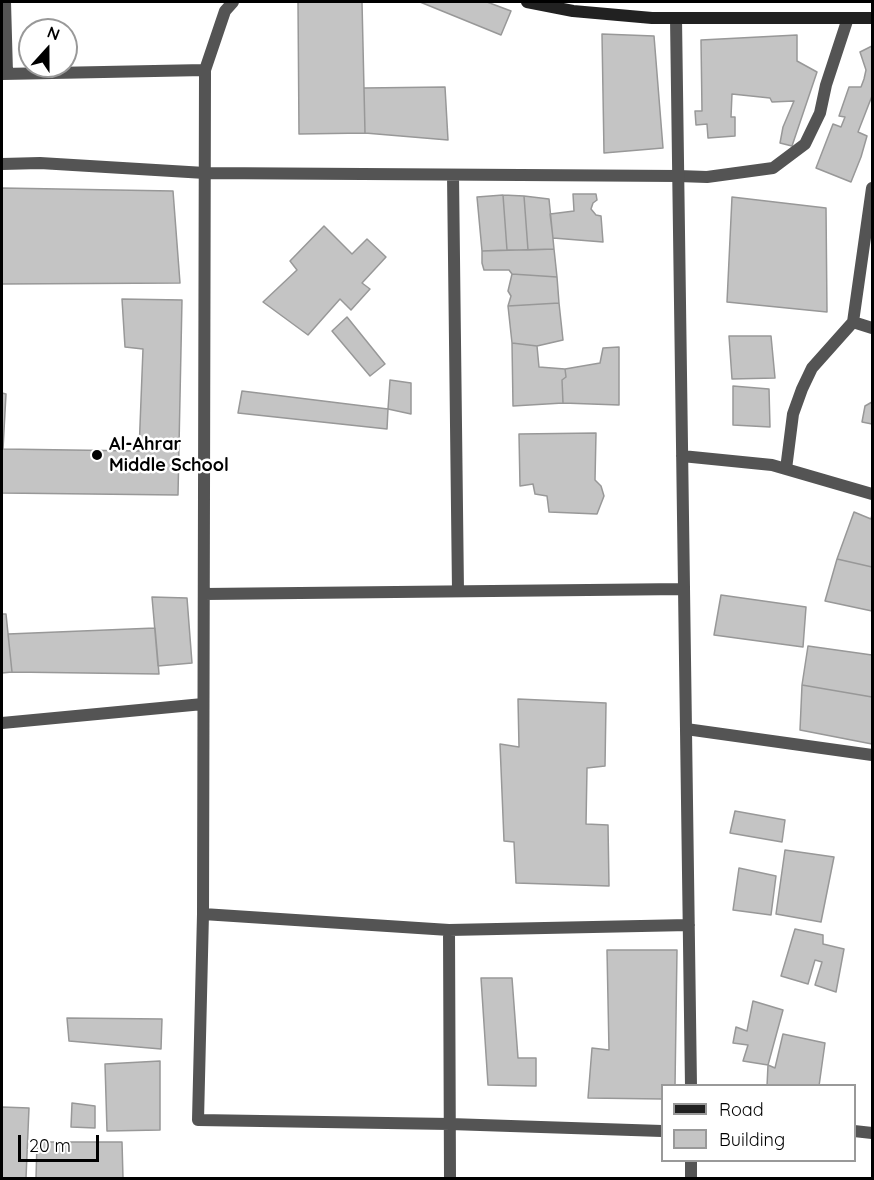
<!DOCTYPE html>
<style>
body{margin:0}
#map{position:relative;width:874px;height:1180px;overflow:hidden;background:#fff;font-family:Quicksand,sans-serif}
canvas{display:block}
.frame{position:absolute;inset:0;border:3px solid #000;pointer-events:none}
.legend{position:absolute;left:661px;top:1084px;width:195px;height:78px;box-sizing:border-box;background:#fff;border:2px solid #999;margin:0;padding:8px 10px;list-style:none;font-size:18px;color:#000}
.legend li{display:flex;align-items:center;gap:12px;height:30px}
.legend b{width:30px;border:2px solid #999}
.north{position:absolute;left:18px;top:18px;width:60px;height:60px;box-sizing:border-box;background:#fff;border:2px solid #999;border-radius:50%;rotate:21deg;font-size:16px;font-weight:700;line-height:24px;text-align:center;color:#000}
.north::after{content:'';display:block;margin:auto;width:21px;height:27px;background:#000;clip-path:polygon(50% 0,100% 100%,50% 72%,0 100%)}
.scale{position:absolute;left:18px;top:1135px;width:81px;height:27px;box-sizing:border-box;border:3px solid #000;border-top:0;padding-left:8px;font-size:18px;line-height:21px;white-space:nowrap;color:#000;-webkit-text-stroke:4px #fff;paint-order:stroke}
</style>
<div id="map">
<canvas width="874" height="1180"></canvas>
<div class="frame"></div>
<ul class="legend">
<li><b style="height:8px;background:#212121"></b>Road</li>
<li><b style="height:16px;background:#c4c4c4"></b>Building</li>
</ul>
<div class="north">N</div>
<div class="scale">20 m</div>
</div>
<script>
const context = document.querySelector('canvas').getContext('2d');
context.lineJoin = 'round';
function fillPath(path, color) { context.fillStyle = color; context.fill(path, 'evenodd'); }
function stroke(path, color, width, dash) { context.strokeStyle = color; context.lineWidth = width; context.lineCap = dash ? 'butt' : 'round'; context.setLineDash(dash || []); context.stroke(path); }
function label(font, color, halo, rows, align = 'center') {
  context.font = font + ' Quicksand,sans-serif'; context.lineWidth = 5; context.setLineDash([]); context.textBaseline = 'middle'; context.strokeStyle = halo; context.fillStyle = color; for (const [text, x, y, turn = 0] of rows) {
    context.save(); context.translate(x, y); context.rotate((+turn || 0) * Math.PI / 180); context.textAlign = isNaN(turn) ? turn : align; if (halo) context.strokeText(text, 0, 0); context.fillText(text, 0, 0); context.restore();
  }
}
const building = new Path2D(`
 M 298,2 L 362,2 L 365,133 L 299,134 Z
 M 420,2 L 487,2 L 511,11 L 501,35 Z
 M 602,34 L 654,36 L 663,148 L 604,153 Z
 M 797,35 L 797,61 L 817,72 L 792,146 L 780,143 L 783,127 L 794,101 L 772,102 L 770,98 L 732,94 L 731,117 L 735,117 L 735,136 L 708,138 L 707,124 L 696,125 L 695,111 L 702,111 L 701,40 Z
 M 872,46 L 872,96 L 858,132 L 867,136 L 861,157 L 851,182 L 816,168 L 833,124 L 841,127 L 845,117 L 839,116 L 849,87 L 861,87 L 864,79 L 866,70 L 860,52 Z
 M 445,87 L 448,140 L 365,133 L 364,88 Z
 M 2,188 L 173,191 L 180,283 L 2,284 Z
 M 573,194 L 596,194 L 597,200 L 593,203 L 591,209 L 596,215 L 601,216 L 603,242 L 553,238 L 550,214 L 574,211 Z
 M 503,195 L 507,250 L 482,251 L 477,197 Z
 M 503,195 L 524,196 L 528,250 L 507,250 Z
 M 524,196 L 549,199 L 554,249 L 528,250 Z
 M 732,197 L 826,208 L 827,312 L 727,302 Z
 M 324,226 L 352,254 L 367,239 L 386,257 L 362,283 L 370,289 L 351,310 L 340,299 L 308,335 L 263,302 L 297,270 L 290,261 Z
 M 554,249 L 557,277 L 512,274 L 509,270 L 484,270 L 482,263 L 482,251 Z
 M 512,274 L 557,277 L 559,303 L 508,306 L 511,296 L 508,291 Z
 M 122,299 L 182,300 L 178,495 L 2,493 L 2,393 L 6,394 L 3,449 L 139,451 L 143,349 L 125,347 Z
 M 559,303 L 563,340 L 537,346 L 512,343 L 508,306 Z
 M 347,317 L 385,364 L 370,376 L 332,331 Z
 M 729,336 L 771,336 L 775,378 L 732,379 Z
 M 512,343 L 537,346 L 539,367 L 565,369 L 566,377 L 562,380 L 563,403 L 513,406 Z
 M 619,347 L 619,405 L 563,403 L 562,380 L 566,377 L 565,369 L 600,363 L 603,348 Z
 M 390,380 L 411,383 L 411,414 L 388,409 Z
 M 733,386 L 769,389 L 770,427 L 733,425 Z
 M 242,391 L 388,409 L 387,429 L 238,413 Z
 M 872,402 L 872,424 L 862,422 L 865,406 Z
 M 596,433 L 595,480 L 601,486 L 604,496 L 597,514 L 549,512 L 547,496 L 535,494 L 533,484 L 520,486 L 519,434 Z
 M 854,512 L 871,519 L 872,515 L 872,567 L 837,559 Z
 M 837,559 L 872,567 L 872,611 L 825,601 Z
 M 721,595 L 806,607 L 803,647 L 714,635 Z
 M 152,597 L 187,598 L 192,663 L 158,666 Z
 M 2,614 L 6,614 L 12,672 L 2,673 Z
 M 155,628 L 159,674 L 12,672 L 8,634 Z
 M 808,646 L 872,655 L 872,697 L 802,685 Z
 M 802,685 L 872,697 L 872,744 L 800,730 Z
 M 518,699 L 606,703 L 605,766 L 587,768 L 586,824 L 608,825 L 609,886 L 516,883 L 514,842 L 504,841 L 500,744 L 519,747 Z
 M 735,811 L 785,820 L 782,842 L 730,833 Z
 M 785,850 L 834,857 L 821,922 L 776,914 Z
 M 739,868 L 776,876 L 771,915 L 733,910 Z
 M 795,929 L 823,935 L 823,944 L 844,949 L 836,992 L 815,985 L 822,962 L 815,960 L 808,984 L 781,976 Z
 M 607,950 L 677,950 L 675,1086 L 662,1086 L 662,1099 L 588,1098 L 592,1048 L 609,1050 Z
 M 481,978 L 512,978 L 518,1058 L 536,1058 L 536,1086 L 488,1085 Z
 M 753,1001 L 783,1010 L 768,1065 L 743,1061 L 748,1045 L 733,1043 L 736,1027 L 747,1031 Z
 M 67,1018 L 162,1019 L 161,1049 L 69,1041 Z
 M 783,1034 L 825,1043 L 819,1086 L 767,1086 L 768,1065 L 775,1068 Z
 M 160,1061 L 160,1130 L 107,1131 L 105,1064 Z
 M 72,1103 L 95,1106 L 95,1128 L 71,1127 Z
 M 2,1107 L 29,1108 L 26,1178 L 2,1178 Z
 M 37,1142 L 122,1142 L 123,1178 L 36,1178 Z`);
fillPath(building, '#c4c4c4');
stroke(building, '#989898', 1.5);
stroke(new Path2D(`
 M 2,164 L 40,163 L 205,173
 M 678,176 L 707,177 L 773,168 L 805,144 L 820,113 L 826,85 L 848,18`), '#545454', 12);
stroke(new Path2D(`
 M 5,2 L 7,73
 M 233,2 L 225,11 L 205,70 L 203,914 L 198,1120 L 450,1124 L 662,1131
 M 676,18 L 691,1086
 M 2,74 L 205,70
 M 205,173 L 678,176
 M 453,175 L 458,591
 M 853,322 L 872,328
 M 682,456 L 772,465 L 872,494
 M 786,469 L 793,414 L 802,389 L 812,368 L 853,322 L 872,188
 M 204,594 L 684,589
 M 2,723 L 203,704
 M 686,729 L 872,755
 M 203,914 L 449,930 L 689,925
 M 449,930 L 450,1178
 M 854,1131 L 872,1133
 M 691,1178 L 691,1160`), '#545454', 12);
stroke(new Path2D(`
 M 527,2 L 573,11 L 652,18 L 872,18`), '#212121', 12);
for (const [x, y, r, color] of [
 [97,455,6,"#000"]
]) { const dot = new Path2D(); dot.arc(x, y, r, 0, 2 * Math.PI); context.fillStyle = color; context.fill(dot); stroke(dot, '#fff', 2); }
label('bold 18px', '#000', '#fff', [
 ["Al-Ahrar",109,445],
 ["Middle School",109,466]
], 'left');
</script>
